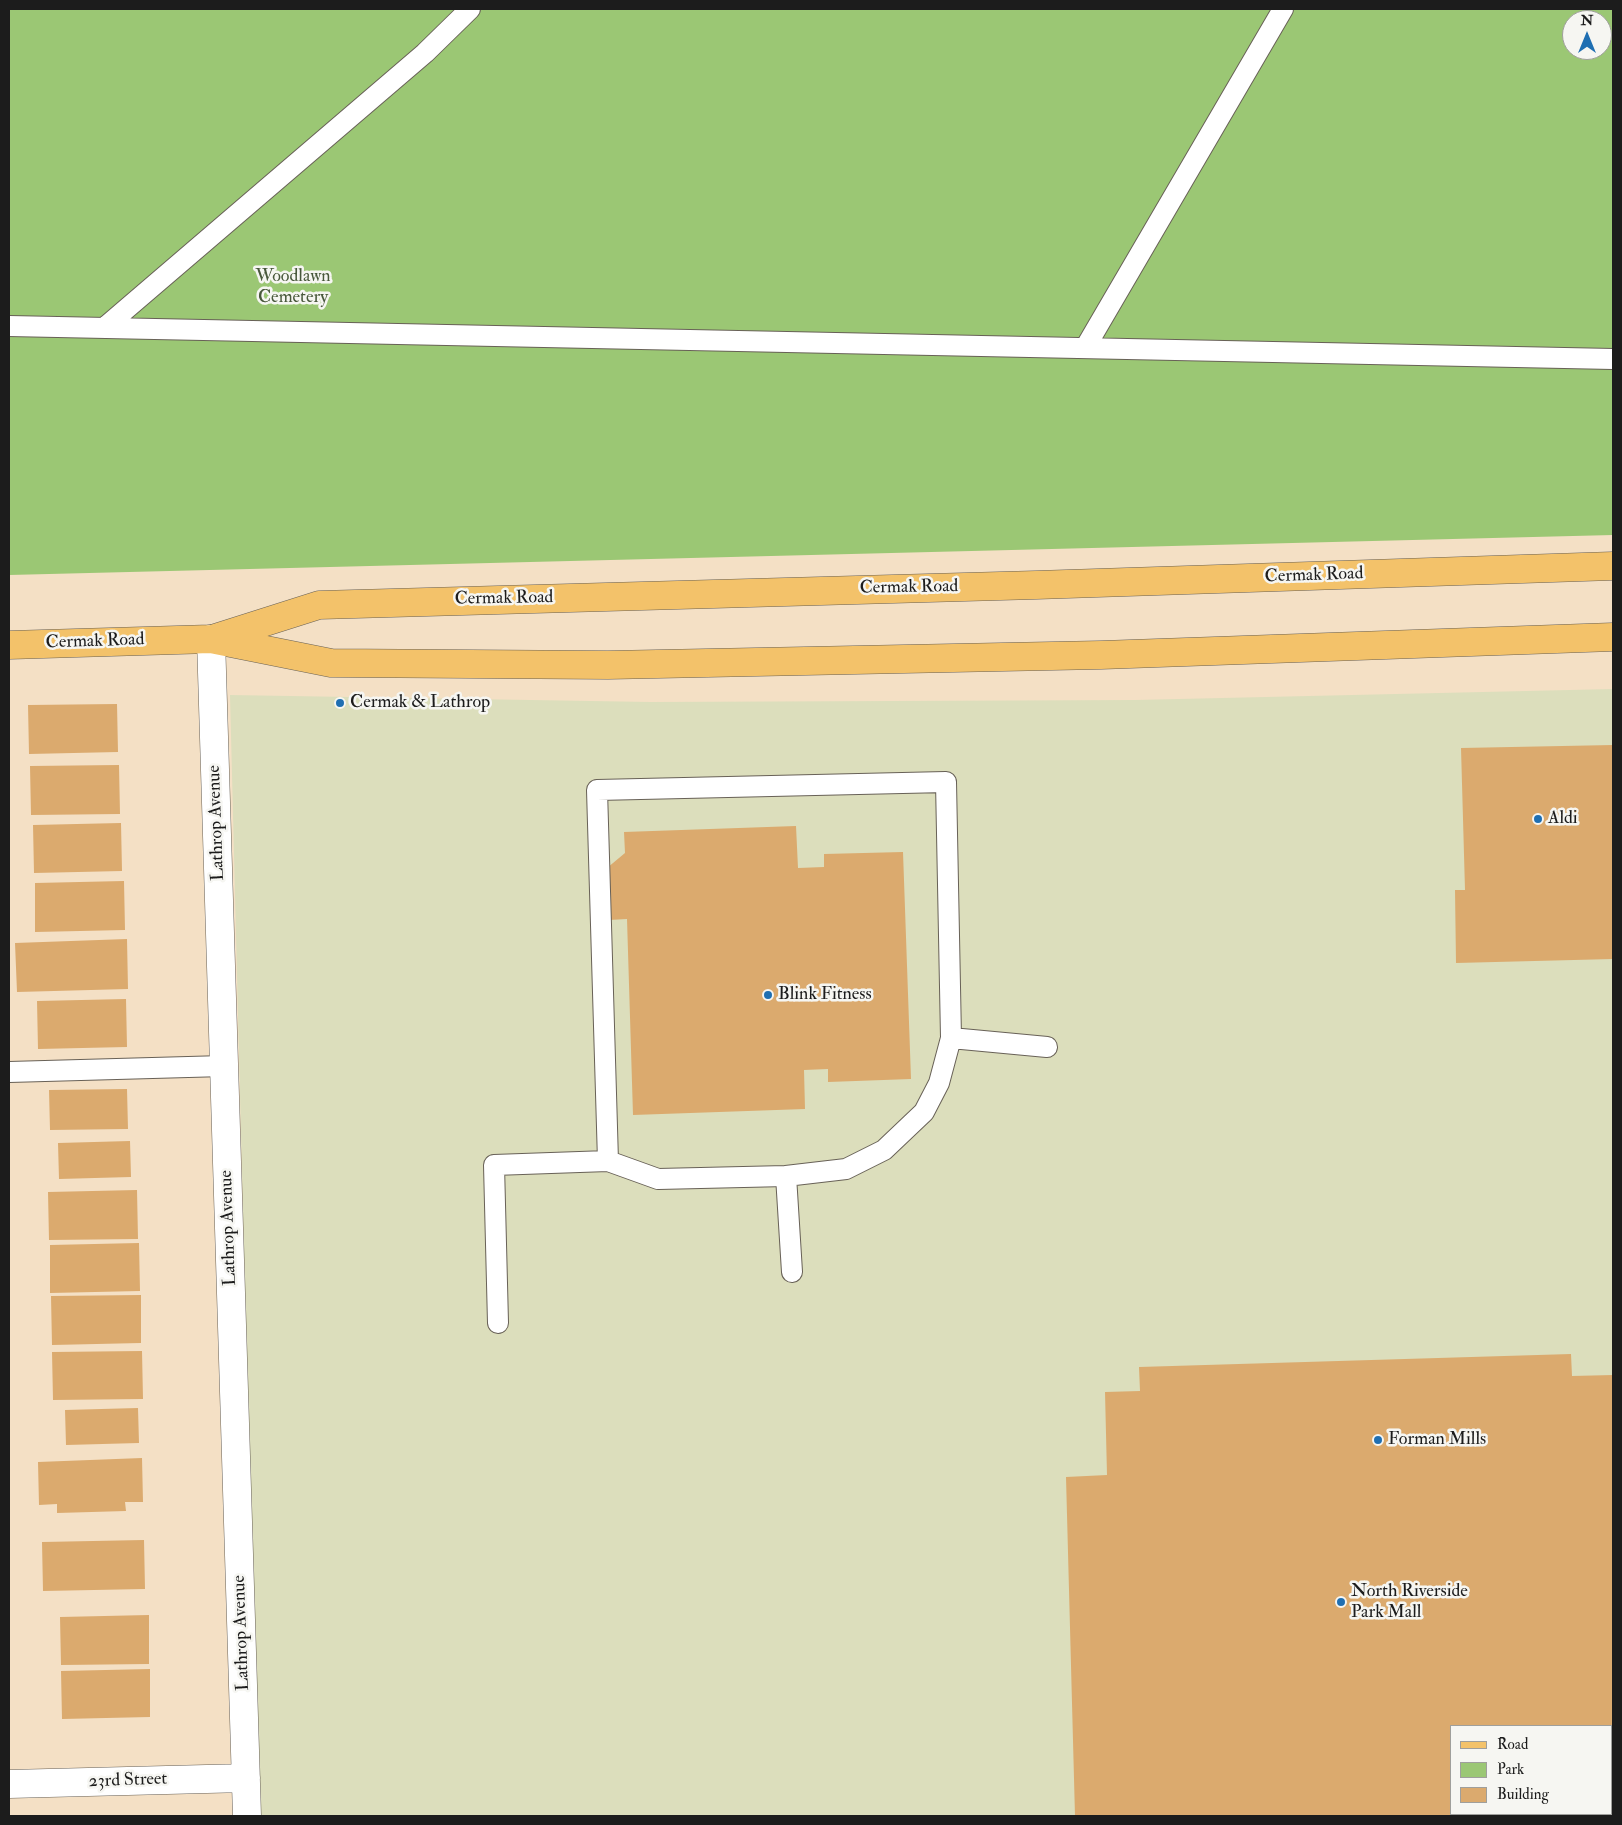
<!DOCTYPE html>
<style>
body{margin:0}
#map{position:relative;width:1622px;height:1825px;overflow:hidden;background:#f4e0c5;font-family:"IM FELL Double Pica",serif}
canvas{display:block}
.frame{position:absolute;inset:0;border:10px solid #1c1c1c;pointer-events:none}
.legend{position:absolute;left:1450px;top:1725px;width:162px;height:90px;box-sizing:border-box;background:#f6f6f2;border:1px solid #9f9f9c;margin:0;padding:6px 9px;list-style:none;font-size:15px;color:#1c1c1c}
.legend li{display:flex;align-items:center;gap:10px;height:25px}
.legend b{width:25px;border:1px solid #9f9f9c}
.north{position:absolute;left:1562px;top:10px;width:50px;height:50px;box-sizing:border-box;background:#f6f6f2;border:1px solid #9f9f9c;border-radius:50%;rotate:0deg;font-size:14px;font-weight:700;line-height:20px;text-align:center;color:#1c1c1c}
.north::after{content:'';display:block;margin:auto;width:18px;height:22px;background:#1f6fb2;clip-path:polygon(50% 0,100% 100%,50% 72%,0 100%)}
</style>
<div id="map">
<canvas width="1622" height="1825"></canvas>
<div class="frame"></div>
<ul class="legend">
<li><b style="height:6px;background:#f3c26a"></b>Road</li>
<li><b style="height:14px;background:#9bc774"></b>Park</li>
<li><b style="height:14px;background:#dbaa6e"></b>Building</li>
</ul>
<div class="north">N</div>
</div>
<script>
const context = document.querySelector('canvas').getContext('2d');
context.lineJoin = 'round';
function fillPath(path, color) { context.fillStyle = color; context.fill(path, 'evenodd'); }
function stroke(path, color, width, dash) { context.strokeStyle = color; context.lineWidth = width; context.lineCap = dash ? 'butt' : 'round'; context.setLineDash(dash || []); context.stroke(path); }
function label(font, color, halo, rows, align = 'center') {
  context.font = font + ' "IM FELL Double Pica",serif'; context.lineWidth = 5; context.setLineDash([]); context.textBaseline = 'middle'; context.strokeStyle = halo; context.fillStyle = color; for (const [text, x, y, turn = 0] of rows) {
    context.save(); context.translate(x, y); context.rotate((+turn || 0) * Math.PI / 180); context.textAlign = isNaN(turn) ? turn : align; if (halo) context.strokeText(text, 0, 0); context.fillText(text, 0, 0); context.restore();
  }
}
fillPath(new Path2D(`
 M 1613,689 L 1613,1816 L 258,1816 L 230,695 L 651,702 L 1135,700 ZM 1451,1726 L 1611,1726 L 1611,1814 L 1451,1814 Z`), '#dcdebc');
fillPath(new Path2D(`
 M 9,9 L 1613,9 L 1613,535 L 9,575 ZM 1572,20 L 1602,20 L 1602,50 L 1572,50 Z`), '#9bc774');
fillPath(new Path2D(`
 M 117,704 L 118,752 L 29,754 L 28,705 Z
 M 1613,745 L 1613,959 L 1456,963 L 1455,890 L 1465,890 L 1461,748 Z
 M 119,765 L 120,814 L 31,815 L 30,766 Z
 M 121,823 L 122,871 L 34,873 L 33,825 Z
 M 796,826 L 798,868 L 824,867 L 824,854 L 903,852 L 911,1079 L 828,1082 L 828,1069 L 804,1070 L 805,1109 L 633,1115 L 627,919 L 609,920 L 607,868 L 625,853 L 624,832 Z
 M 124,881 L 125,930 L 35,932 L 35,883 Z
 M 127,939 L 128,989 L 17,992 L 15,943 Z
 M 126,999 L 127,1047 L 38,1049 L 37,1001 Z
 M 127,1089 L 128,1129 L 50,1130 L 49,1090 Z
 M 130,1141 L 131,1177 L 59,1179 L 58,1143 Z
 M 137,1190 L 138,1239 L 49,1240 L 48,1192 Z
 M 139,1243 L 140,1291 L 50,1293 L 50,1245 Z
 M 141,1295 L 141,1343 L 52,1345 L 51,1296 Z
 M 142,1351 L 143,1399 L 53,1400 L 52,1352 Z
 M 1571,1354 L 1572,1376 L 1613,1375 L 1613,1816 L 1075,1816 L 1066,1477 L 1107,1475 L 1105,1392 L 1140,1391 L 1139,1367 ZM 1451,1726 L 1611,1726 L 1611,1814 L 1451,1814 Z
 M 138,1408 L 139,1443 L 66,1445 L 65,1410 Z
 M 142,1458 L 143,1502 L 125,1502 L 126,1511 L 57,1513 L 57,1504 L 39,1505 L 38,1462 Z
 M 144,1540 L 145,1589 L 43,1591 L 42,1542 Z
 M 149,1615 L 149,1664 L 61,1665 L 60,1617 Z
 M 150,1669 L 150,1717 L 62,1719 L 61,1671 Z`), '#dbaa6e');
const service = new Path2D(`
 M 9,326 L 1613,359
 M 104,328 L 425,53 L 470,9
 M 1085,348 L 1283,9
 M 951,1038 L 1047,1047
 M 9,1072 L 224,1066
 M 608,1161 L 597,790 L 946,782 L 951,1038 L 939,1083 L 924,1112 L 884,1150 L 846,1169 L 786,1176 L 792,1272
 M 498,1323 L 494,1165 L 608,1161 L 658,1179 L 786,1176`);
const minor = new Path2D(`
 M 211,639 L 247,1816
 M 9,1784 L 246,1778`);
const primary = new Path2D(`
 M 212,639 L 319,605 L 1036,585 L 1613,566
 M 9,645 L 211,639 L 331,663 L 608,665 L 1101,655 L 1613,637`);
stroke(service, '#686157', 22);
stroke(minor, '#686157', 29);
stroke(primary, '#686157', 29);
stroke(service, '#fff', 20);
stroke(minor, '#fff', 28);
stroke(primary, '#f3c26a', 28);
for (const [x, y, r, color] of [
 [340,703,5,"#1f6fb2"],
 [1538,819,5,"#1f6fb2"],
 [768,995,5,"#1f6fb2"],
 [1378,1440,5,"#1f6fb2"],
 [1341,1602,5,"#1f6fb2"]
]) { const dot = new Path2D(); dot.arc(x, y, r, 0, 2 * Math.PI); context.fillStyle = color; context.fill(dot); stroke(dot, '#f6f6f2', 2); }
label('18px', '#48583b', '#f6f6f2', [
 ["Woodlawn",293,277],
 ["Cemetery",293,298]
]);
label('18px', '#1c1c1c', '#f6f6f2', [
 ["Cermak Road",1314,576,-2],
 ["Cermak Road",909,588,-1],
 ["Cermak Road",504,599,-1],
 ["Cermak Road",95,642,-2],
 ["Lathrop Avenue",217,823,-92],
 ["Lathrop Avenue",229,1228,-92],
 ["Lathrop Avenue",242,1633,-92],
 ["23rd Street",128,1781,-2]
]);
label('18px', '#1c1c1c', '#f6f6f2', [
 ["Cermak & Lathrop",350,703],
 ["Aldi",1548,819],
 ["Blink Fitness",778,995],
 ["Forman Mills",1388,1440],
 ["North Riverside",1351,1592],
 ["Park Mall",1351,1613]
], 'left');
</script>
